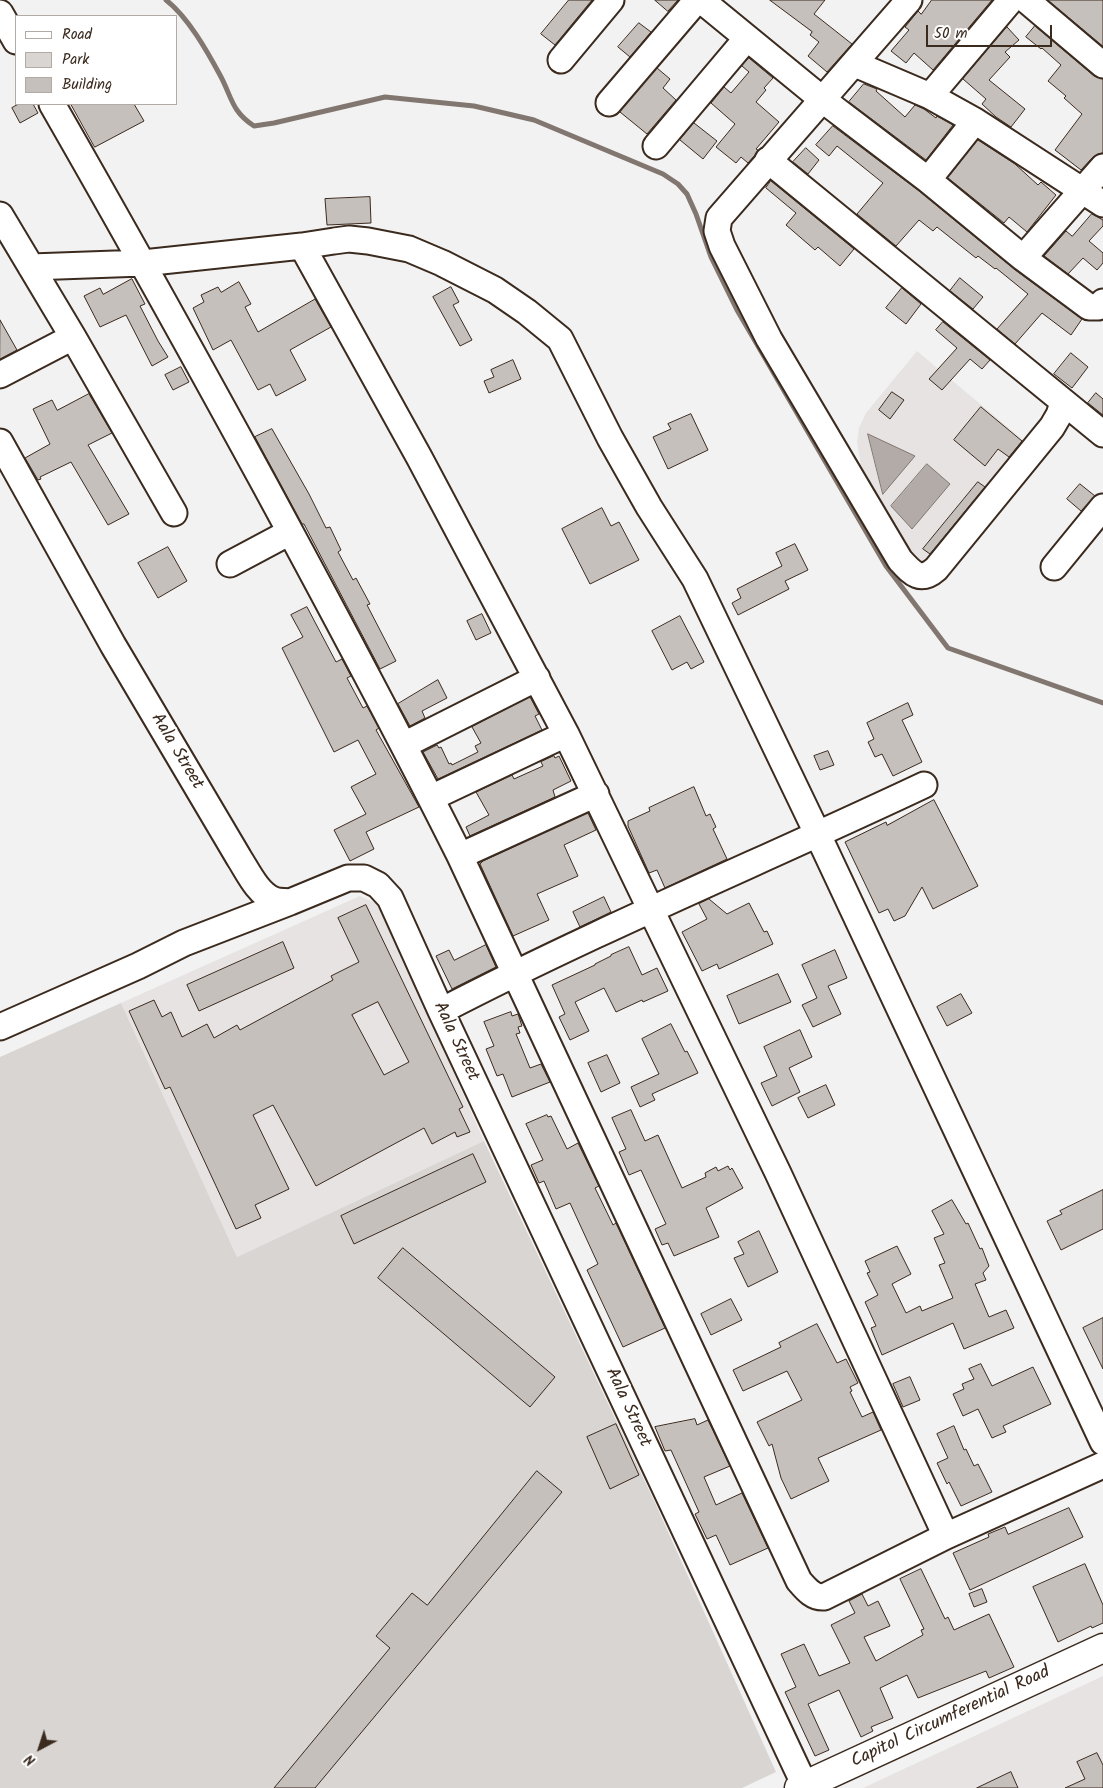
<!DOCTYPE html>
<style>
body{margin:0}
#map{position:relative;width:1103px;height:1788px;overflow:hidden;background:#f3f2f2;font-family:Kalam,sans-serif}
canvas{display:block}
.legend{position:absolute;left:15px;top:15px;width:162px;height:90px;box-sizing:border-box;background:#fff;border:1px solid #b1aaa5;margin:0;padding:6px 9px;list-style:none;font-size:15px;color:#3b2a1e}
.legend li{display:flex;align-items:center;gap:10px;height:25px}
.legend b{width:25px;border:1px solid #b1aaa5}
.north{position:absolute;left:15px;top:1723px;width:50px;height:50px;-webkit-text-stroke:4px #fff;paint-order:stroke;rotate:220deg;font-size:14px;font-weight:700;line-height:20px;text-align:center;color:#3b2a1e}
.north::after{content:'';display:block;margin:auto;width:18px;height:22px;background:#3b2a1e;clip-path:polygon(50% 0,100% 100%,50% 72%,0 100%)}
.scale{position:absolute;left:926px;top:25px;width:126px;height:22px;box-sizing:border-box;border:2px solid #3b2a1e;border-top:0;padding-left:6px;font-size:15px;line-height:18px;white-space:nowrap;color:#3b2a1e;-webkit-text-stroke:4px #fff;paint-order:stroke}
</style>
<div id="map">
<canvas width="1103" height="1788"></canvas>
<ul class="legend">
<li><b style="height:6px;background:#fff"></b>Road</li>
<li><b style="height:14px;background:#d8d5d2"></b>Park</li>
<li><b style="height:14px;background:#c6c0bd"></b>Building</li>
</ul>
<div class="north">N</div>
<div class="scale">50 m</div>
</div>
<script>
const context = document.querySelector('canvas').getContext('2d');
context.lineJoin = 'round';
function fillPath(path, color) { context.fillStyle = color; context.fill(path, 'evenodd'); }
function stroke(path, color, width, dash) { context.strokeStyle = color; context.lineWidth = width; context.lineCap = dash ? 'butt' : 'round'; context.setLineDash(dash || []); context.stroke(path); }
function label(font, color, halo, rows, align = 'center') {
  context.font = font + ' Kalam,sans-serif'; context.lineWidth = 4; context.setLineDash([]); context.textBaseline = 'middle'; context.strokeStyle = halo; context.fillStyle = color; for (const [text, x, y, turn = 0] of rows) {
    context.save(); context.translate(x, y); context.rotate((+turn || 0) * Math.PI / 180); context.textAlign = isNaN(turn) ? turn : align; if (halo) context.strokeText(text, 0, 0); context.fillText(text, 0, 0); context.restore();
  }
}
fillPath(new Path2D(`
 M 917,351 L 1029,445 L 919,570 L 874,504 L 862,472 L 857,442 L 859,428 L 866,413 Z
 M 360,896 L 378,904 L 484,1141 L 237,1257 L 121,1003 Z
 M 1103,1676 L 1103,1788 L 863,1788 Z`), '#e6e3e2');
fillPath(new Path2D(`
 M 121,1003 L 237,1257 L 484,1141 L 656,1505 L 776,1772 L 742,1788 L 0,1788 L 0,1057 Z`), '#d8d5d2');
const water = new Path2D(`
 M 868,434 L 915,456 L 883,494 Z
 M 927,464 L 950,484 L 912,529 L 891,506 Z`);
fillPath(water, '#b2aba7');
stroke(water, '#827770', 1);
stroke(new Path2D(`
 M 166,0 C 188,17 207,51 220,75 C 232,97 231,111 254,126 L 274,123 L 385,97 L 474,106 L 534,120 L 663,174 L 678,184 L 687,194 L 696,214 L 711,257 L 737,310 L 886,566 L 948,648 L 1103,703`), '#827770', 5);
const building = new Path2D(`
 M 569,0 L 592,0 L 555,45 L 541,34 Z
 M 655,0 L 678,0 L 668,11 Z
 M 770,0 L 825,0 L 814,14 L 852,44 L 827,72 L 808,56 L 819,42 L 810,35 L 812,32 Z
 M 932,0 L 992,0 L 933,70 L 914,53 L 906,63 L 891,51 L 909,30 L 905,27 L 918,11 L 921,14 Z
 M 1048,0 L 1103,0 L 1103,46 Z
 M 639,23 L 651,32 L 630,57 L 618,47 Z
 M 1035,26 L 1094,76 L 1103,79 L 1103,153 L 1098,154 L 1093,157 L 1081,170 L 1055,150 L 1082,114 L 1064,98 L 1066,96 L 1048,81 L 1061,65 L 1042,48 L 1041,49 L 1026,37 Z
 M 1007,27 L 1019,40 L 1005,52 L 1010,57 L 989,80 L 1025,109 L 1011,127 L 996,117 L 982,104 L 986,99 L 963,79 Z
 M 749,58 L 773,78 L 764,88 L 766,90 L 756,102 L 779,122 L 756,149 L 758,150 L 755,155 L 748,163 L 741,157 L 736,163 L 716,147 L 735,124 L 711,103 L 724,87 L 731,93 L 749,72 L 742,66 Z
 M 657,68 L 670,79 L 663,88 L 676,100 L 647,134 L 620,112 Z
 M 864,84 L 877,89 L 876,91 L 905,117 L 915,105 L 924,109 L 936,118 L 937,116 L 953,125 L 926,160 L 849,102 Z
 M 19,104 L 33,104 L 38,113 L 20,123 L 12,108 Z
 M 71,104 L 134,104 L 144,121 L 95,147 Z
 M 694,123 L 717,141 L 703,159 L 680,140 Z
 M 833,126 L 919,191 L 1014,269 L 1082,319 L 1071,335 L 1042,313 L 1015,344 L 997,329 L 1028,294 L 996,268 L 995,269 L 978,256 L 976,258 L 937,227 L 933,231 L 919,220 L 896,246 L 857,214 L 883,183 L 837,146 L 829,156 L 816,145 Z
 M 978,140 L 1015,164 L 1038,185 L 1041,182 L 1056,195 L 1027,232 L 1009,217 L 1004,223 L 948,178 Z
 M 806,148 L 819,160 L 808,174 L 793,162 Z
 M 771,181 L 854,249 L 840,266 L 818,247 L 815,250 L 786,225 L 796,213 L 766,188 Z
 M 370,197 L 371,223 L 327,225 L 325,199 Z
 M 1092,214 L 1103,220 L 1103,226 L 1089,241 L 1103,253 L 1103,263 L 1097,270 L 1083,258 L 1068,274 L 1044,256 L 1066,231 L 1072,236 Z
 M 960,278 L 983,297 L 973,309 L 950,291 Z
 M 132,279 L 145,304 L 140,306 L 158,341 L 168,357 L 152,366 L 126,315 L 100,327 L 84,296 L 100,288 L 103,294 Z
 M 239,282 L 251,304 L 245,307 L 258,332 L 315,299 L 331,327 L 290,350 L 306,380 L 276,396 L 270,384 L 258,390 L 231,340 L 213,350 L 193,308 L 204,302 L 201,295 L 218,287 L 221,292 Z
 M 451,287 L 459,302 L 453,305 L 472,340 L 460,346 L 433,297 Z
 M 902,288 L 921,304 L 906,324 L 886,308 Z
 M 0,320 L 17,350 L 0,359 Z
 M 943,322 L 990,360 L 982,369 L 970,359 L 942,390 L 929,379 L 957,348 L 936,330 Z
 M 1071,353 L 1088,367 L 1072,388 L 1054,374 Z
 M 513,360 L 521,379 L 489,393 L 484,381 L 494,377 L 491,370 Z
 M 181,367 L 189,382 L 173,390 L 165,375 Z
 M 892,392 L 904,400 L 890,419 L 879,410 Z
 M 1096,393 L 1103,399 L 1103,415 L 1088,403 Z
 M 89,394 L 112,433 L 88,445 L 129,514 L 108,525 L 71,462 L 40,477 L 41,479 L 38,480 L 25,458 L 50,444 L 33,409 L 52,400 L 57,410 Z
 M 981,407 L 1022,441 L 1009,457 L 998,449 L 985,466 L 954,440 Z
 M 691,414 L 708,450 L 668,469 L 653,437 L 671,429 L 668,424 Z
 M 272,429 L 309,494 L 326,528 L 330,527 L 341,550 L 338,552 L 353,580 L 356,578 L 370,604 L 367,605 L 396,661 L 380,669 L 304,524 L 302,524 L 255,437 Z
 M 978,482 L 985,487 L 930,554 L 923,549 Z
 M 1080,484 L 1095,496 L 1081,511 L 1067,499 Z
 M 602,508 L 611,526 L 619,522 L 639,560 L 590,584 L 562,529 Z
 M 795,544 L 808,570 L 785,581 L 789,589 L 738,615 L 732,603 L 741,598 L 737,589 L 782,566 L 776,553 Z
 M 168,547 L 187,581 L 158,598 L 138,563 Z
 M 307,607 L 336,662 L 342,659 L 351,676 L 347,678 L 363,708 L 367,706 L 379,728 L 376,730 L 419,807 L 366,832 L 374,849 L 350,861 L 334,830 L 366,814 L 351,787 L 376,774 L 358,740 L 334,752 L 282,648 L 303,637 L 291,615 Z
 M 482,614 L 491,633 L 476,640 L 467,621 Z
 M 680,616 L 704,662 L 691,669 L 687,662 L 672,670 L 652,631 Z
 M 438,680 L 447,698 L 422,711 L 425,718 L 410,726 L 398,704 Z
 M 530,697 L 539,714 L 535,716 L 542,730 L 438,779 L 423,752 L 437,745 L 439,748 L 441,747 L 449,764 L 451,763 L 452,765 L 478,752 L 475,746 L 481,743 L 472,727 Z
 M 908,703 L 913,715 L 902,720 L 922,762 L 893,776 L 882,754 L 875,757 L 868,742 L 874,739 L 867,723 Z
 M 828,751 L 834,765 L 820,770 L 814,756 Z
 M 554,756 L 555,758 L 559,756 L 571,781 L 553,790 L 555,797 L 470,836 L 466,827 L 489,815 L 476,792 L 512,775 L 514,779 L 543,766 L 541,762 Z
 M 694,787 L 706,816 L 710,814 L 716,827 L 713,829 L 727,859 L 665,888 L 657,870 L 649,873 L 628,826 L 628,821 L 650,811 L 649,808 Z
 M 934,800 L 978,886 L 933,909 L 922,887 L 905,916 L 894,921 L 888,909 L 879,913 L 845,842 L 886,822 L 887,825 Z
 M 588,813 L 596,830 L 564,845 L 578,876 L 537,894 L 549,920 L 513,936 L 480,864 L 483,861 Z
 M 604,897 L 611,912 L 580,927 L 573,912 Z
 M 709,899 L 727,914 L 749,903 L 764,932 L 767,931 L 773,944 L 719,969 L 717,964 L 702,971 L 682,932 L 707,919 L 699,904 Z
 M 366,905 L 463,1107 L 459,1109 L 470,1132 L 457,1137 L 455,1132 L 432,1144 L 424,1128 L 316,1186 L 273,1105 L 253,1115 L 289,1189 L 255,1205 L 261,1218 L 236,1229 L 170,1087 L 165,1089 L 129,1011 L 154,1000 L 162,1017 L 171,1012 L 182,1037 L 207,1024 L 214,1038 L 237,1025 L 240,1030 L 333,980 L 331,976 L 359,962 L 338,918 ZM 378,1002 L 409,1062 L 384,1075 L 352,1015 Z
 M 283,942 L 294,968 L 199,1011 L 187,985 Z
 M 486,945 L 496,967 L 452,989 L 436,956 L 449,950 L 454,960 Z
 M 629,947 L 642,975 L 657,968 L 668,991 L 643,1002 L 642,1000 L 616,1012 L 604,988 L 575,1002 L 589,1031 L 570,1040 L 559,1017 L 565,1014 L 552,985 L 595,965 L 595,964 L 611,956 L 611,955 Z
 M 835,950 L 847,978 L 828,986 L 841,1014 L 813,1027 L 802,1005 L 817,998 L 802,965 Z
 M 778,974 L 791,1002 L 739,1024 L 727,996 Z
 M 961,994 L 972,1013 L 947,1026 L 937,1007 Z
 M 511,1012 L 512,1016 L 518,1014 L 522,1026 L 518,1027 L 520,1033 L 516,1034 L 530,1068 L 541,1064 L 550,1082 L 512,1097 L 503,1074 L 497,1076 L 486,1049 L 494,1046 L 484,1022 Z
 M 671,1024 L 685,1052 L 687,1051 L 698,1073 L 652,1094 L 655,1100 L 640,1107 L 631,1087 L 659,1074 L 642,1039 Z
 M 800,1030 L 812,1057 L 789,1068 L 800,1092 L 772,1106 L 761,1083 L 777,1076 L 764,1047 Z
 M 607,1055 L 620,1083 L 601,1092 L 588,1063 Z
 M 826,1085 L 835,1105 L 808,1118 L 798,1098 Z
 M 631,1110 L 645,1141 L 658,1135 L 682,1188 L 706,1177 L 705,1173 L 716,1167 L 718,1171 L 728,1166 L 730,1170 L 732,1168 L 743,1188 L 706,1208 L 719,1237 L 674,1256 L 668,1243 L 662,1245 L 655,1229 L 666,1224 L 641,1170 L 629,1175 L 619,1152 L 626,1149 L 612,1118 Z
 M 547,1115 L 548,1117 L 551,1116 L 567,1149 L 578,1143 L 599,1186 L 595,1188 L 613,1225 L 616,1223 L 665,1328 L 623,1347 L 587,1270 L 598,1264 L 570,1203 L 556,1209 L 544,1181 L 539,1183 L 531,1165 L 543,1160 L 526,1124 Z
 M 473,1154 L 486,1182 L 354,1244 L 341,1216 Z
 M 1103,1190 L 1103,1229 L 1061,1250 L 1047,1221 L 1062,1214 L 1060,1211 Z
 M 952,1200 L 966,1224 L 968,1223 L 980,1249 L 982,1248 L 989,1266 L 983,1273 L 986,1280 L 975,1284 L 989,1317 L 1006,1310 L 1014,1328 L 964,1349 L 953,1323 L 882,1355 L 871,1328 L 876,1326 L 865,1302 L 878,1295 L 867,1273 L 870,1272 L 865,1261 L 897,1246 L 911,1274 L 892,1284 L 906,1313 L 920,1306 L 922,1311 L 953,1298 L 939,1265 L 945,1263 L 934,1238 L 944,1234 L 932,1211 Z
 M 759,1231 L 778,1272 L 748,1287 L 734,1258 L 744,1254 L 738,1242 Z
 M 403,1248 L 555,1377 L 530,1407 L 378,1278 Z
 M 731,1299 L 742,1320 L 711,1335 L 701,1314 Z
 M 1103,1318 L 1103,1369 L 1083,1328 Z
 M 817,1324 L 837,1363 L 846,1359 L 858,1383 L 850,1387 L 852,1391 L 850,1392 L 862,1417 L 873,1412 L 881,1430 L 818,1458 L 829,1481 L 791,1499 L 781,1478 L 772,1444 L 769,1446 L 757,1422 L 802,1400 L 787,1371 L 743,1391 L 733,1370 L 781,1347 L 779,1343 Z
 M 981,1364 L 992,1386 L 1033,1367 L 1051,1404 L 1003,1426 L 1006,1432 L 992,1438 L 978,1409 L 963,1416 L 953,1394 L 964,1389 L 962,1384 L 974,1379 L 969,1369 Z
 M 910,1377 L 920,1400 L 903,1407 L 893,1384 Z
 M 695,1419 L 697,1425 L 708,1420 L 730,1466 L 704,1477 L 716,1505 L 742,1493 L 768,1548 L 730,1565 L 716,1535 L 707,1539 L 695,1514 L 699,1512 L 671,1450 L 665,1451 L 655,1427 Z
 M 616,1424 L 639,1475 L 610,1489 L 587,1437 Z
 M 954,1426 L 964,1450 L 966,1449 L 974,1466 L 978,1464 L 992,1492 L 961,1506 L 949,1482 L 947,1484 L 937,1463 L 948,1458 L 937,1434 Z
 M 537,1471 L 562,1492 L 315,1788 L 274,1788 L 390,1648 L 376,1636 L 412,1593 L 427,1605 Z
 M 1069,1508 L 1083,1537 L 970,1590 L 953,1553 L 989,1537 L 988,1534 L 1005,1527 L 1008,1534 Z
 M 1085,1564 L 1103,1605 L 1103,1623 L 1092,1628 L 1091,1626 L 1058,1642 L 1033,1587 Z
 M 921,1569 L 945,1619 L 948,1617 L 954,1630 L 989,1614 L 1014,1667 L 989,1678 L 986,1671 L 918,1698 L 907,1675 L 880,1688 L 893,1718 L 871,1727 L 873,1731 L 861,1737 L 839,1690 L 808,1704 L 829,1750 L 815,1756 L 785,1692 L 796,1687 L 781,1654 L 804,1644 L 819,1676 L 850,1663 L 831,1625 L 855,1613 L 849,1601 L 862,1594 L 868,1606 L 878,1601 L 890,1626 L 864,1637 L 876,1661 L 923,1635 L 921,1630 L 924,1629 L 900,1579 Z
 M 982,1589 L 987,1602 L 974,1607 L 969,1594 Z
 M 1097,1753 L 1103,1765 L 1103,1788 L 1065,1788 L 1085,1779 L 1077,1762 Z
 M 1011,1772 L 1018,1788 L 977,1788 Z`);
fillPath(building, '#c6c0bd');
stroke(building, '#3b2a1e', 1);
const minor = new Path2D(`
 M 701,0 L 823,100 L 928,180 L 1023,258 L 1089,307 L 1098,307 L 1103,302
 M 909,0 L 719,218 L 717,231 L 722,246 L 769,339 L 900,560 C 912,573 920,583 936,569 L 1052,427 L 1059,415 L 1063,403
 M 1026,0 L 1103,65
 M 0,13 L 16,41
 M 561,60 L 611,0
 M 855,64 L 930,96 L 975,121 L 1103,204
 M 930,96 L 1011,0
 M 609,103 L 697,0
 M 52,104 C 125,231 196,359 266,487 C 332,609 398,732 460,856 L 799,1581 C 806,1589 813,1598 824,1597 L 946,1536 L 1103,1465
 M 656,146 L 747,38
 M 768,160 L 1103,434
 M 928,180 L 975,121
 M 0,215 L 73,337 L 174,513
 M 302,246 L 419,457 L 566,734 L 778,1173 L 946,1536
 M 1023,258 L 1103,167
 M 31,267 L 143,263 L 302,246 L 334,241 L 349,239 L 368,241 L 409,249 L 442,263 L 495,290 L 527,312 L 560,339 L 610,438 L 649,507 L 695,579 L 818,835 L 1103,1442
 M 0,375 L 73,337
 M 0,442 L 113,645 L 239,858 C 248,872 258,894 274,900 C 279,902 285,901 290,902
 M 230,564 L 290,532
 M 1054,567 L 1103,507
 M 404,745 L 537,678
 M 431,798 L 566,734
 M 460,856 L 596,794
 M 441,1011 C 599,929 763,861 924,785
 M 0,1027 L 138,966 L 184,943 L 290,902 L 348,878 L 364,878 L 378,885 L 390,898 L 441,1011 L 806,1788`);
const major = new Path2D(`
 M 799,1788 L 1103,1648`);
stroke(minor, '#3b2a1e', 29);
stroke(major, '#3b2a1e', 31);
stroke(minor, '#fff', 25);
stroke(major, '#fff', 28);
label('18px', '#3b2a1e', '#fff', [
 ["Aala Street",176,752,59],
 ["Aala Street",455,1042,65],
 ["Aala Street",627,1408,65],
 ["Capitol Circumferential Road",951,1718,-25]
]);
</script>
